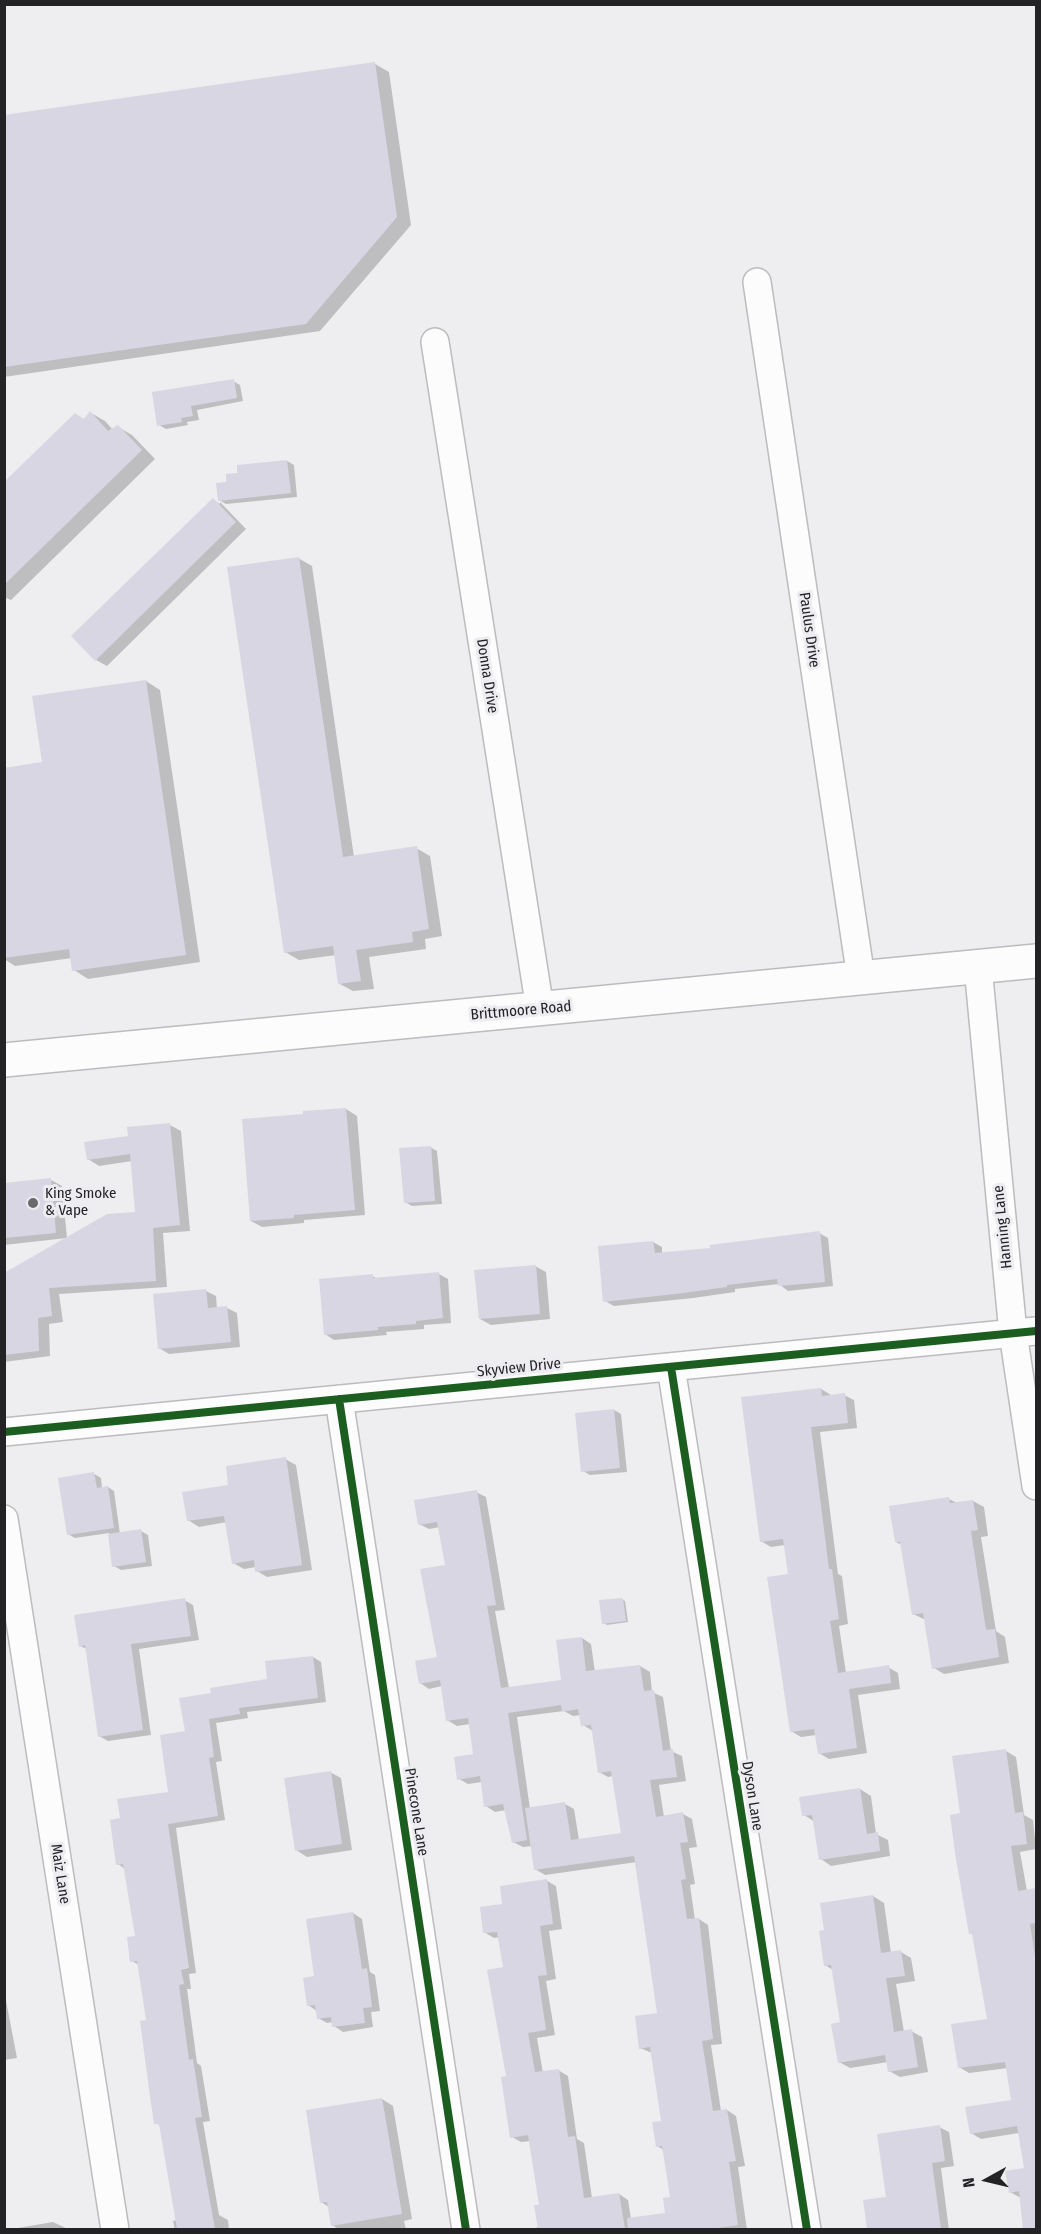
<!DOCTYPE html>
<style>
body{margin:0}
#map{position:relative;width:1041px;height:2234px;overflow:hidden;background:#eeedf0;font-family:"Fira Sans Condensed",sans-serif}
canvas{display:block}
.frame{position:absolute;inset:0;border:6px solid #232224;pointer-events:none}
.north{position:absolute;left:957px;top:2150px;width:60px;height:60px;-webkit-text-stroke:4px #edecf1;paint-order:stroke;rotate:262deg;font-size:16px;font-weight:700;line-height:24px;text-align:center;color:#232224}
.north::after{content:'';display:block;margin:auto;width:21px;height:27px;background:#232224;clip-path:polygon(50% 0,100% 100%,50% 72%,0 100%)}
</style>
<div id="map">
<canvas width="1041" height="2234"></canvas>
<div class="frame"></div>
<div class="north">N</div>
</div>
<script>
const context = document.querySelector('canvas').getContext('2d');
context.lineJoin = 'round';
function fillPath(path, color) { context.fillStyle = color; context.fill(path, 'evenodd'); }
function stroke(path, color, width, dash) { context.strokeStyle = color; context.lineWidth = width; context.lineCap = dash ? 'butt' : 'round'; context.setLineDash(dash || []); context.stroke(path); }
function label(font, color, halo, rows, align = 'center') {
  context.font = font + ' "Fira Sans Condensed",sans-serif'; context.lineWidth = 6; context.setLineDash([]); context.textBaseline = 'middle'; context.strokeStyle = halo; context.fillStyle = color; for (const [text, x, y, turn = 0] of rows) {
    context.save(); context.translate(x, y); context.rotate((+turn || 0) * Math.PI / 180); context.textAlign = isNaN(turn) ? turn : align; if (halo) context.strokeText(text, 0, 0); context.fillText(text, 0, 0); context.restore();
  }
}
fillPath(new Path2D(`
 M 375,64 L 389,72 L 411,225 L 320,331 L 4,377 L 4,117 Z
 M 233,381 L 240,385 L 243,401 L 197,410 L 199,420 L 187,422 L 188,425 L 166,429 L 159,425 L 153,394 Z
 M 91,413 L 105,421 L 113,430 L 118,427 L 132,435 L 155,459 L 11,600 L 4,597 L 4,484 Z
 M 287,461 L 294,465 L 297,497 L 226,504 L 219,500 L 228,483 Z
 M 213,500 L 220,504 L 220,502 L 246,529 L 107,666 L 96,660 Z
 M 298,558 L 312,566 L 354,857 L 416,848 L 430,856 L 442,936 L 425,939 L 426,949 L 369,957 L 374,989 L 353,991 L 340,984 L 336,955 L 299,960 L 285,952 Z
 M 146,681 L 160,690 L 200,962 L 88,979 L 74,970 L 72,958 L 15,966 L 4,959 L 4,769 L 44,764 Z
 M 346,1109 L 357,1116 L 365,1215 L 304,1220 L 304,1223 L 262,1227 L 251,1221 L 305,1113 Z
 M 170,1125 L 181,1131 L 190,1231 L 163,1233 L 167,1287 L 59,1294 L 63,1322 L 49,1324 L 50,1356 L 4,1362 L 4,1275 L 137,1213 L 132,1161 L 99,1166 L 88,1159 L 130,1137 Z
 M 430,1147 L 437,1151 L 442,1204 L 412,1206 L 405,1202 Z
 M 51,1180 L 62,1186 L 67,1238 L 4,1245 L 4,1185 Z
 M 819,1233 L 828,1238 L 833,1286 L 788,1291 L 779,1284 L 735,1289 L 735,1292 L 693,1298 L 614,1306 L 605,1301 L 653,1242 L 662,1247 L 662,1254 L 712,1249 Z
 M 535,1266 L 546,1272 L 550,1319 L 491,1325 L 480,1319 Z
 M 439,1274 L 448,1279 L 451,1323 L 424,1325 L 424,1329 L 386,1332 L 387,1335 L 334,1340 L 325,1334 L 372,1276 L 378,1279 Z
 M 206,1291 L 216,1296 L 217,1309 L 227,1308 L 237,1313 L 240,1347 L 169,1354 L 159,1348 Z
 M 821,1389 L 831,1395 L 844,1395 L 854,1400 L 857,1428 L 820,1432 L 838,1574 L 842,1576 L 848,1624 L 839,1626 L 846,1673 L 888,1667 L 898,1673 L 900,1689 L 858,1695 L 867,1753 L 829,1759 L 819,1753 L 816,1735 L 801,1737 L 791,1731 L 789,1576 L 785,1545 L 771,1547 L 761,1541 Z
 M 614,1410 L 621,1414 L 627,1472 L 590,1475 L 583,1471 Z
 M 285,1459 L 296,1465 L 312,1570 L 267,1577 L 257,1571 L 256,1567 L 244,1569 L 233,1563 L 227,1522 L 199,1527 L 188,1520 L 230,1487 Z
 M 94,1474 L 101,1478 L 102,1488 L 108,1487 L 114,1491 L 120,1534 L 141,1531 L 148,1535 L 152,1566 L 121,1570 L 114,1566 L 109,1533 L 75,1538 L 68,1534 Z
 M 476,1492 L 486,1497 L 505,1610 L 495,1611 L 509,1688 L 562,1682 L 582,1638 L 591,1644 L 595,1672 L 640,1666 L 650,1672 L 652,1692 L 663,1697 L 671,1751 L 682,1756 L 686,1781 L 659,1785 L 664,1817 L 683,1814 L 692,1819 L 697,1847 L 689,1848 L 695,1884 L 690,1885 L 695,1920 L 699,1919 L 708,1925 L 722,2044 L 711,2045 L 721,2111 L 727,2110 L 736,2116 L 745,2166 L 738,2167 L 747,2230 L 529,2230 L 539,2227 L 541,2206 L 531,2141 L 521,2142 L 512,2137 L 505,1968 L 500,1937 L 494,1938 L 484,1932 L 504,1905 L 547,1881 L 556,1886 L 562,1929 L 549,1931 L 556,1979 L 546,1981 L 555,2035 L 537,2038 L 543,2073 L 558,2070 L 568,2076 L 577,2139 L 584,2143 L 592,2198 L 619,2194 L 628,2200 L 631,2219 L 667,2214 L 671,2198 L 664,2150 L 657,2146 L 662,2122 L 652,2053 L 640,2048 L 659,2014 L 637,1862 L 545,1875 L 535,1869 L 532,1846 L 523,1847 L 513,1842 L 506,1810 L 495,1812 L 486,1806 L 482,1782 L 468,1784 L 459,1779 L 475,1755 L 470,1724 L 457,1726 L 447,1720 L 442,1686 L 429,1689 L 420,1683 L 438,1659 L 446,1566 L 440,1527 L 429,1529 L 419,1524 ZM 564,1711 L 573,1716 L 581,1715 L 583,1725 L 593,1731 L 599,1772 L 608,1777 L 613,1776 L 623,1834 L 579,1840 L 574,1809 L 565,1804 L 530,1809 L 517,1717 Z
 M 949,1499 L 957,1503 L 973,1501 L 984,1507 L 988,1536 L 981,1537 L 996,1631 L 1005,1637 L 1009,1663 L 944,1674 L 934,1668 L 926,1620 L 913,1614 L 902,1545 L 896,1542 Z
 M 622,1599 L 625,1601 L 628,1622 L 607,1625 L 604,1623 Z
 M 184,1600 L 193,1605 L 199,1640 L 139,1649 L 151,1735 L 108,1741 L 99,1736 L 87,1649 L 80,1646 Z
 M 313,1657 L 321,1662 L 326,1702 L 247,1712 L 248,1718 L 216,1723 L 222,1761 L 216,1762 L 225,1820 L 176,1828 L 196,1973 L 189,1974 L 191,1989 L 187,1989 L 197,2063 L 201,2066 L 210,2121 L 203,2122 L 219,2215 L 228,2220 L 229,2230 L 175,2230 L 173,2221 L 177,2220 L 161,2126 L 156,2123 L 148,2021 L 139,1965 L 132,1961 L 136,1937 L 125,1869 L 118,1864 L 122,1820 L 169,1793 L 186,1733 L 269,1681 Z
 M 1006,1751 L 1016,1757 L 1024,1815 L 1033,1820 L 1036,1849 L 1020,1852 L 1027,1891 L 1036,1891 L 1036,2230 L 1024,2225 L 1021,2198 L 1010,2192 L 1025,2170 L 1019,2133 L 981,2139 L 971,2133 L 1013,2101 L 1008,2068 L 969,2073 L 959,2067 L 988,2021 L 962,1815 Z
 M 330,1772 L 341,1778 L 352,1850 L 307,1857 L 296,1850 Z
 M 860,1789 L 871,1796 L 876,1834 L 888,1840 L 890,1856 L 831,1866 L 821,1859 L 815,1822 L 804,1815 Z
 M 873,1896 L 884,1903 L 891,1953 L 901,1952 L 911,1958 L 915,1981 L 896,1984 L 904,2032 L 911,2031 L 922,2037 L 928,2072 L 900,2077 L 889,2071 L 888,2062 L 850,2068 L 839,2062 L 841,2023 L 833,1970 L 825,1965 Z
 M 353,1913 L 362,1919 L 370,1972 L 375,1975 L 380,2011 L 371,2012 L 373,2027 L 343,2032 L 334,2026 L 333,2022 L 327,2023 L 318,2018 L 317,2011 L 308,2005 L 316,1977 Z
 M 4,1990 L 17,2058 L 4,2060 Z
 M 382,2099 L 393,2106 L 412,2219 L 404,2221 L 406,2230 L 340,2230 L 332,2225 L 329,2207 L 321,2202 Z
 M 939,2127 L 949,2132 L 954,2166 L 941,2168 L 949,2230 L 868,2230 L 865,2201 L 887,2198 Z
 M 53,2222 L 70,2230 L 6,2230 Z`), '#0003');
fillPath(new Path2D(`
 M 375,62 L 397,217 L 306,324 L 4,367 L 4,115 Z
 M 234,379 L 237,398 L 191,406 L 193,416 L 181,418 L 182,422 L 157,426 L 152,392 Z
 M 90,411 L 108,431 L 118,425 L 142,450 L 4,585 L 4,482 L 75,413 L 84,419 Z
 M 287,460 L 291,493 L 218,501 L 216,483 L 226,482 L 226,474 L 237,473 L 237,465 Z
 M 213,498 L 236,522 L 95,661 L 71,636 Z
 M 299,557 L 343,857 L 417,846 L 429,929 L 412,932 L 413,942 L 356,950 L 361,981 L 338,984 L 333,946 L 284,953 L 227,567 Z
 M 146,680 L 186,955 L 72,971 L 69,949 L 4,958 L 4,768 L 42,762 L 32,696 Z
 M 346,1108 L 355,1210 L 294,1215 L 294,1218 L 250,1221 L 242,1119 L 303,1114 L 303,1111 Z
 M 170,1123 L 180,1225 L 153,1228 L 156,1281 L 49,1288 L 52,1316 L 38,1318 L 39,1351 L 4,1355 L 4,1273 L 107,1214 L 135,1212 L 130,1154 L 87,1160 L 84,1142 L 128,1136 L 127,1127 Z
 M 431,1146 L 435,1201 L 404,1203 L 399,1148 Z
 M 51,1178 L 56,1233 L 4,1238 L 4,1183 Z
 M 820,1231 L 825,1282 L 778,1286 L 777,1279 L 727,1285 L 727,1287 L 683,1293 L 603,1302 L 598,1246 L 653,1241 L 655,1253 L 710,1248 L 710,1245 Z
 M 536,1265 L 540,1314 L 479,1319 L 474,1270 Z
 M 439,1272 L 443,1318 L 416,1321 L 416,1324 L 378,1327 L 378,1330 L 324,1335 L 319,1279 L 373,1274 L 373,1278 Z
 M 206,1289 L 208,1308 L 227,1306 L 231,1342 L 158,1349 L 153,1294 Z
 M 821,1388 L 822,1396 L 845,1393 L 848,1423 L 811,1427 L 829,1569 L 832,1569 L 839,1619 L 830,1621 L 838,1673 L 889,1665 L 891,1683 L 849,1689 L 857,1748 L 818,1754 L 814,1729 L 790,1732 L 767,1577 L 788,1574 L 783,1539 L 760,1542 L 741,1397 Z
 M 614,1409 L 620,1468 L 581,1472 L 575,1413 Z
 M 286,1457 L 302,1565 L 255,1572 L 254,1560 L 232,1564 L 224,1516 L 187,1521 L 182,1492 L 228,1485 L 226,1466 Z
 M 94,1472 L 97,1488 L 108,1486 L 114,1528 L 67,1535 L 58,1478 Z
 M 477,1490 L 496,1605 L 487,1606 L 501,1688 L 561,1680 L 556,1640 L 582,1637 L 586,1671 L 640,1665 L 644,1691 L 654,1690 L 663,1751 L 673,1749 L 677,1777 L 650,1780 L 656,1817 L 683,1812 L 688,1842 L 680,1843 L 686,1879 L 681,1880 L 687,1919 L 699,1918 L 713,2039 L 702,2041 L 713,2111 L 727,2109 L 736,2161 L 729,2162 L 738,2225 L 711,2229 L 628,2229 L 627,2218 L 665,2213 L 663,2198 L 670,2197 L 662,2146 L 656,2147 L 652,2122 L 661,2121 L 650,2047 L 639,2049 L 635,2016 L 657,2013 L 634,1856 L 534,1870 L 525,1808 L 565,1802 L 571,1840 L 621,1833 L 611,1771 L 598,1773 L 591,1725 L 581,1726 L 578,1709 L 562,1712 L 561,1705 L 508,1713 L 527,1840 L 512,1843 L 503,1804 L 484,1807 L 480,1776 L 457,1780 L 454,1757 L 473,1754 L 468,1718 L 446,1721 L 440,1680 L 419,1684 L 415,1661 L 437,1657 L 420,1569 L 445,1565 L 437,1522 L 418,1525 L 414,1500 Z
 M 949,1497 L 950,1503 L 973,1500 L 978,1530 L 971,1531 L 986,1630 L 995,1629 L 999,1657 L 932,1669 L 923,1613 L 912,1615 L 900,1542 L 895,1542 L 889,1506 Z
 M 141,1529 L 146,1562 L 112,1567 L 108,1534 Z
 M 185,1598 L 191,1636 L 131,1644 L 143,1730 L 98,1737 L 85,1645 L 79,1647 L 74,1615 Z
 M 623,1598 L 626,1621 L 602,1624 L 599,1600 Z
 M 313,1656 L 318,1698 L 239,1708 L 240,1714 L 209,1719 L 214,1757 L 209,1758 L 218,1816 L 168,1824 L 189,1968 L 181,1970 L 184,1984 L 179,1985 L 189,2060 L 193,2059 L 202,2117 L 195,2118 L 215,2229 L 177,2229 L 159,2124 L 154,2124 L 149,2089 L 140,2021 L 146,2020 L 137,1961 L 130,1962 L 127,1937 L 135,1936 L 123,1864 L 116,1865 L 110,1820 L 120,1818 L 117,1799 L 168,1792 L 160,1735 L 185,1731 L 179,1698 L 211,1693 L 210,1688 L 267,1679 L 265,1661 Z
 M 1006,1749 L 1015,1813 L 1023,1812 L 1027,1844 L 1011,1846 L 1018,1891 L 1036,1888 L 1036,1923 L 1030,1924 L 1036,1963 L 1036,2229 L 1023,2229 L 1019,2191 L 1009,2193 L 1005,2171 L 1024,2168 L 1017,2126 L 970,2134 L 965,2107 L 1011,2100 L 1005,2062 L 958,2068 L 951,2024 L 987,2019 L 972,1934 L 969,1934 L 955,1853 L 950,1815 L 960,1813 L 952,1756 Z
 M 331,1771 L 342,1844 L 295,1851 L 284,1778 Z
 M 860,1788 L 867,1834 L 878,1832 L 880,1851 L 819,1860 L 812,1815 L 802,1816 L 799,1797 Z
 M 547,1879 L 553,1924 L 540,1926 L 547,1975 L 538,1976 L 546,2030 L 528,2033 L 535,2072 L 559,2069 L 568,2137 L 575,2136 L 584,2198 L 619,2193 L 625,2229 L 538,2229 L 534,2205 L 539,2205 L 528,2135 L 510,2138 L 501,2077 L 506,2076 L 487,1970 L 503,1967 L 497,1932 L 483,1933 L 480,1907 L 502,1904 L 500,1886 Z
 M 873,1895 L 881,1953 L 901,1950 L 905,1976 L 886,1978 L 894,2032 L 912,2029 L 918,2067 L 888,2072 L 885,2055 L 838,2063 L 831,2024 L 840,2022 L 831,1965 L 824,1966 L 819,1931 L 824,1930 L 820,1903 Z
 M 353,1912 L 362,1969 L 367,1968 L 372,2007 L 363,2008 L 365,2023 L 332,2027 L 331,2017 L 317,2019 L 315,2005 L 307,2006 L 303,1978 L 314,1976 L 306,1919 Z
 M 382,2098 L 402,2214 L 331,2226 L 327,2202 L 320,2203 L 306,2110 Z
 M 940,2125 L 945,2161 L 932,2163 L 941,2229 L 867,2229 L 863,2200 L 886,2197 L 877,2134 Z`), '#d8d6e2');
const minor = new Path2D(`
 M 757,282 L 861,978
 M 435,342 L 540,1009
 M 978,967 L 1013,1333 L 1036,1486
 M 671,1367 L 807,2230
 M 339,1399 L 466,2230
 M 4,1432 L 1036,1331
 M 4,1519 L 115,2230`);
const secondary = new Path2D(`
 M 4,1060 L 1036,961`);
stroke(minor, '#bcbcbe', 30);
stroke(secondary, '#bcbcbe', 36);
stroke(minor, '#fcfcfd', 27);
stroke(secondary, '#fcfcfd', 33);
stroke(new Path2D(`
 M 671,1367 L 807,2230
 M 339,1399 L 466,2230
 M 4,1432 L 1036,1331`), '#1b5e20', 8);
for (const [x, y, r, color] of [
 [33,1203,6,"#6a696b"]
]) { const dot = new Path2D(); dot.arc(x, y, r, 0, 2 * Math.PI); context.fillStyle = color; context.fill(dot); stroke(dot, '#edecf1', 2); }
label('15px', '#232224', '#edecf1', [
 ["Paulus Drive",809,630,82],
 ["Donna Drive",487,676,81],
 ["Brittmoore Road",521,1011,-5],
 ["Hanning Lane",1003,1227,-96],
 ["Skyview Drive",519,1368,-6],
 ["Dyson Lane",752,1796,81],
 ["Pinecone Lane",416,1812,81],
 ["Maiz Lane",60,1874,81]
]);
label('15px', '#232224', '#edecf1', [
 ["King Smoke",45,1194],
 ["& Vape",45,1211]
], 'left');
</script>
